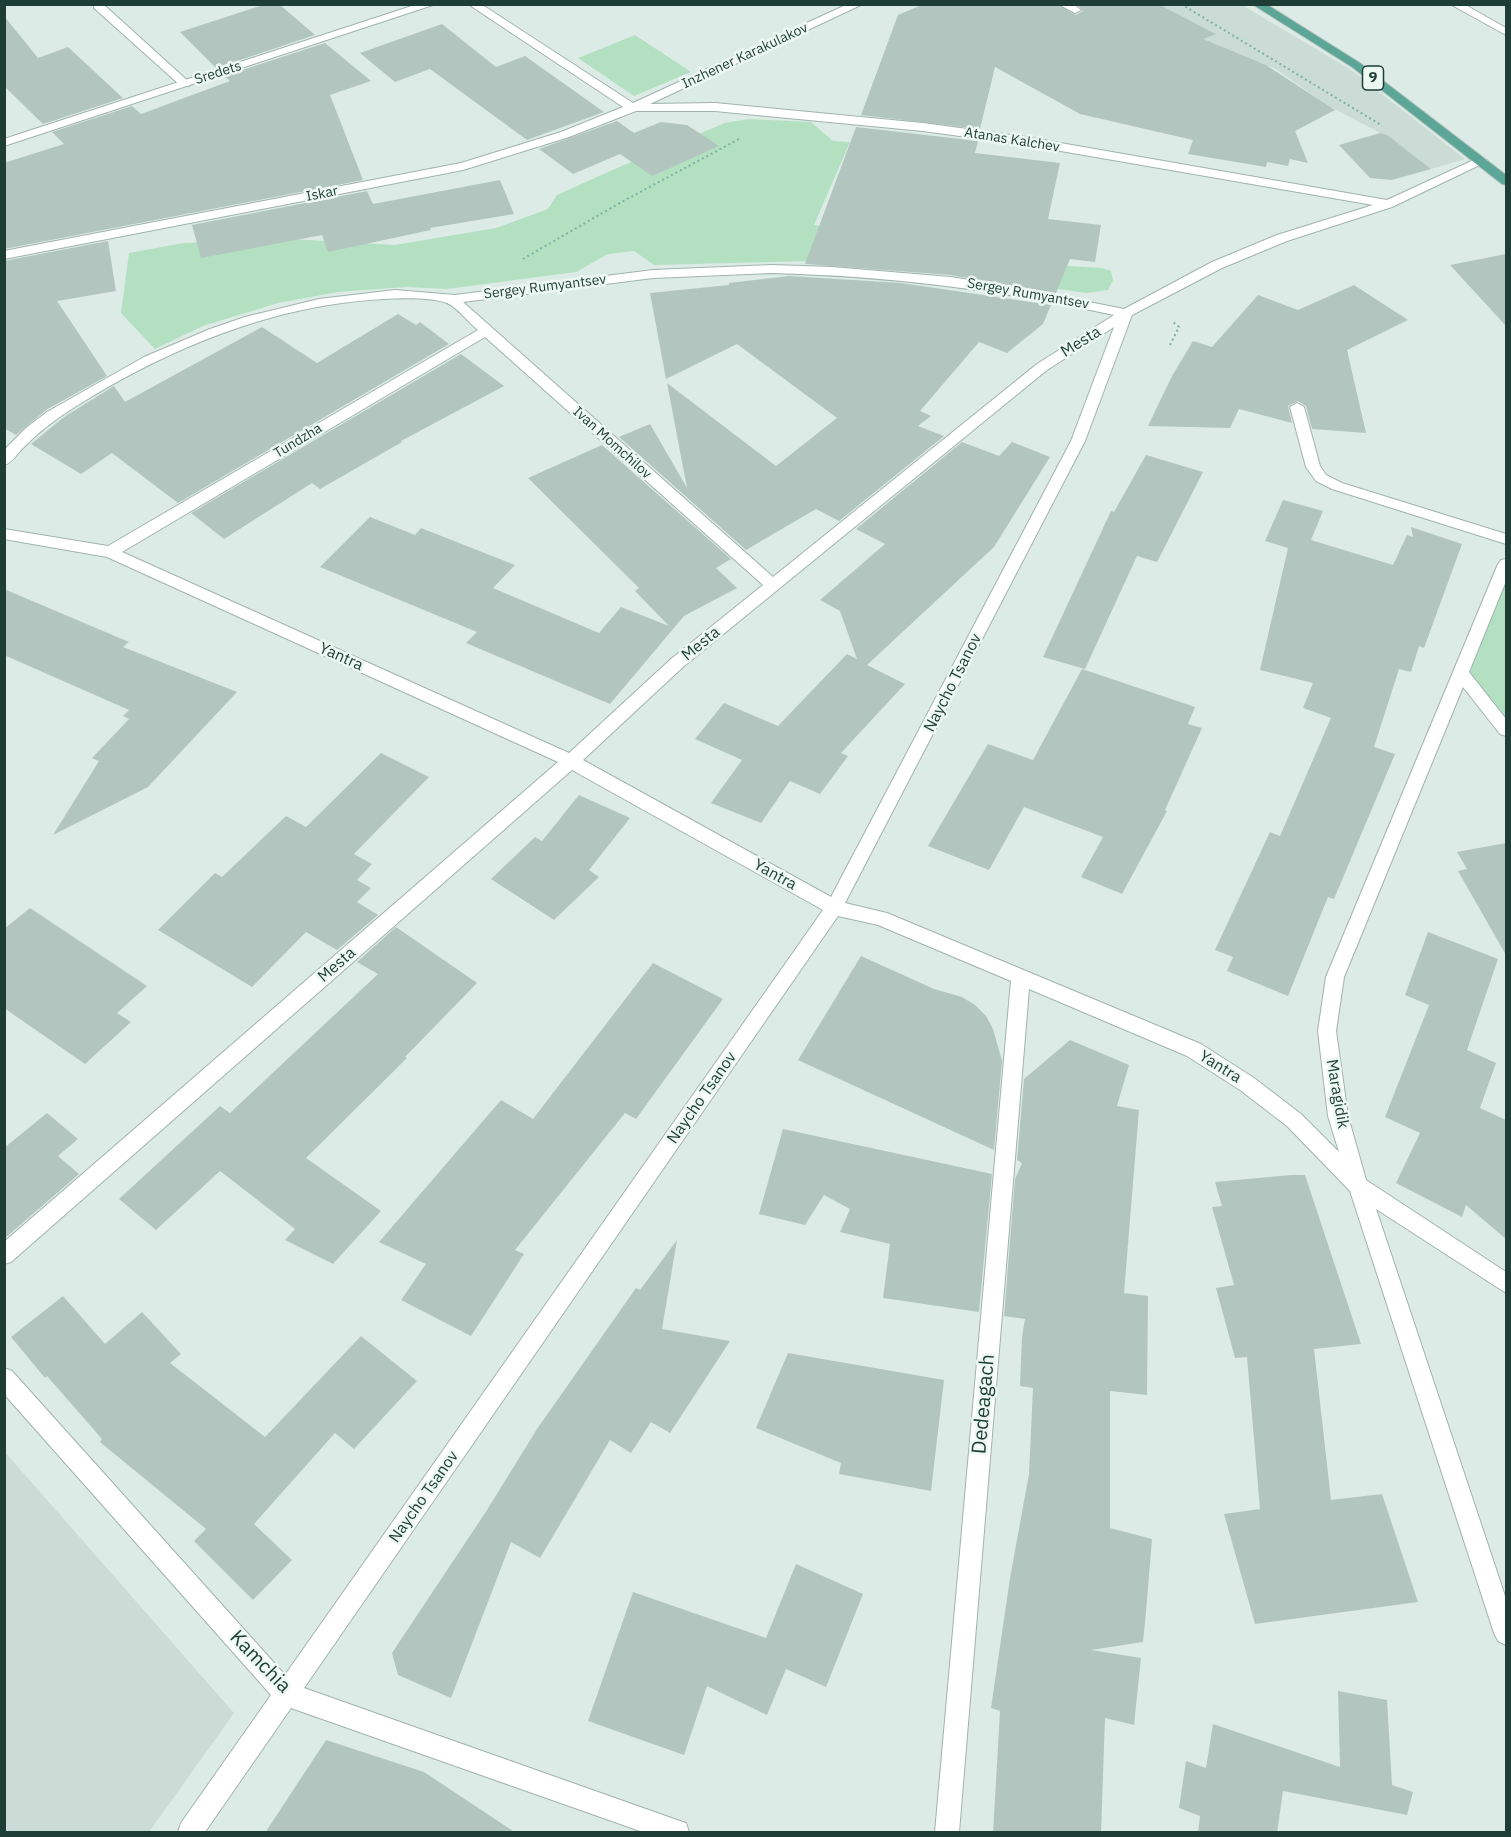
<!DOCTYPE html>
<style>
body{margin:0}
#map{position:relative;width:1511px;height:1837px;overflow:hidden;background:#ddebe6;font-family:"IBM Plex Sans",sans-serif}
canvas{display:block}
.frame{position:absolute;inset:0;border:6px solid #1d3d35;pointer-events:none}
</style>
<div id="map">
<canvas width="1511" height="1837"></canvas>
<div class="frame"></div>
</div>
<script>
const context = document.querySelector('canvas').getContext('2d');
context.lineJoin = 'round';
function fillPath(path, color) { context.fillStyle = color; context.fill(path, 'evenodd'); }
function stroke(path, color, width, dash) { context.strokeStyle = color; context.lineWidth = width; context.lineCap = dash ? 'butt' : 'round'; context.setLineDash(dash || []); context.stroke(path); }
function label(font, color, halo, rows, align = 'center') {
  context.font = font + ' "IBM Plex Sans",sans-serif'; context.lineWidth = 5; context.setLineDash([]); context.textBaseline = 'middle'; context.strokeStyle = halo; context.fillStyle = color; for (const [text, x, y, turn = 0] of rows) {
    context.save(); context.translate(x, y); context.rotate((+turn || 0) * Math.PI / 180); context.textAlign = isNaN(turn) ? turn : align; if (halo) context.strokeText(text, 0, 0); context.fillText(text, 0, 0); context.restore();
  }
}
fillPath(new Path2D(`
 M 1158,5 L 1242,5 L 1350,69 L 1465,159 L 1431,169 L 1390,138 L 1327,105 L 1276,69 L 1259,62 L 1187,45 L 1215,33 Z
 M 4,1451 L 234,1713 L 149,1832 L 5,1832 Z`), '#cbdbd5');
fillPath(new Path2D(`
 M 635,35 L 691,72 L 634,96 L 578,58 Z
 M 749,119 L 811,122 L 833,141 L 850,142 L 814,225 L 965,243 L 994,262 L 1102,268 L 1111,271 L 1113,280 L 1108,290 L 1086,293 L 931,270 L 849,260 L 654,265 L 634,251 L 608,254 L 576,272 L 447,289 L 406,287 L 338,292 L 278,303 L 203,326 L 155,349 L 121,313 L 129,253 L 184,243 L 291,239 L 395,245 L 496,228 L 548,209 L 557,195 L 617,168 L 725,123 Z
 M 1506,564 L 1506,730 L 1462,674 Z`), '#b3e0c1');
fillPath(new Path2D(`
 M 266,4 L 279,4 L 315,35 L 216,68 L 180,32 Z
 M 924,4 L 1056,4 L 1076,15 L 1083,11 L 1077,4 L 1158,4 L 1216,34 L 1203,39 L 1266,65 L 1335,110 L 1295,131 L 1308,163 L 1290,159 L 1288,166 L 1267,162 L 1266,167 L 1188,154 L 1193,140 L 1080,114 L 995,67 L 980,129 L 861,115 L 898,15 Z
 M 4,16 L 38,58 L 68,47 L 123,98 L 43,124 L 4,86 Z
 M 442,24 L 496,67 L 525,56 L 604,112 L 527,140 L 430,69 L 395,82 L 360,53 Z
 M 325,43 L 371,81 L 330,95 L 363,180 L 4,249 L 4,163 L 64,144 L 52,132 L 132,106 L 141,114 L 230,81 L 224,76 Z
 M 617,121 L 634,133 L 661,122 L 687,125 L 719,146 L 652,176 L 620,154 L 573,174 L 539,149 Z
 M 856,127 L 978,141 L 975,153 L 1060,163 L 1048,219 L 1101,225 L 1095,262 L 1070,259 L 1056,293 L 950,275 L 805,264 Z
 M 1380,133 L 1387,135 L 1431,169 L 1392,180 L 1370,178 L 1339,145 Z
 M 500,180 L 514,214 L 430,228 L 431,230 L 328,252 L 322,235 L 201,258 L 192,225 L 367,191 L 373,204 Z
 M 108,241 L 116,291 L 57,301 L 107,376 L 46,410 L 16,435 L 4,428 L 4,261 Z
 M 1506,254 L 1506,326 L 1450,265 Z
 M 789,276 L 901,283 L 1051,305 L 1043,324 L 1007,353 L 979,342 L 920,411 L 931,416 L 918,426 L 944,436 L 839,521 L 816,509 L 746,550 L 619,437 L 650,424 L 687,488 L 667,383 L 776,466 L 837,418 L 737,344 L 666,379 L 650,293 L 729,285 L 729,283 Z
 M 1354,285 L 1408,320 L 1347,350 L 1366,433 L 1312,429 L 1306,406 L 1298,401 L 1288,406 L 1292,423 L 1239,409 L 1230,428 L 1148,426 L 1172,376 L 1193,341 L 1212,347 L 1258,295 L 1298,310 Z
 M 398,314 L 416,325 L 420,322 L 449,344 L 178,503 L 112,453 L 81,474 L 31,444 L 64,417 L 114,386 L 125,402 L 262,327 L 317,363 Z
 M 461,354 L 504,386 L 401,441 L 402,442 L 320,489 L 312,483 L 224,539 L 191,513 Z
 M 962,442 L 999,456 L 1012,442 L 1050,457 L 994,547 L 867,665 L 905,684 L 841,753 L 848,756 L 820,794 L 790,781 L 761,823 L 711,803 L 742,760 L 695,739 L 724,703 L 778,726 L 847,654 L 857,659 L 840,611 L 820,600 L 885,544 L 856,529 Z
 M 602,445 L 731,559 L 716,568 L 737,588 L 684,616 L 610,704 L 466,643 L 477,632 L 320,567 L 370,517 L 415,535 L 421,528 L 515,565 L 493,588 L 599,633 L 621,607 L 669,626 L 635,591 L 639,588 L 528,478 Z
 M 1146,455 L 1203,472 L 1157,562 L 1137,556 L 1085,669 L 1043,657 L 1111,511 L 1114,512 Z
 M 1283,500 L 1323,511 L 1311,540 L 1393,565 L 1407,535 L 1413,537 L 1411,527 L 1462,544 L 1424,648 L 1419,646 L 1411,672 L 1399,669 L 1374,747 L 1395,754 L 1334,899 L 1328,897 L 1288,996 L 1227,971 L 1233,957 L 1215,950 L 1270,832 L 1280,836 L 1331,718 L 1303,708 L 1313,683 L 1260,670 L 1288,548 L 1265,541 Z
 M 4,589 L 129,642 L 123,647 L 237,692 L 148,787 L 53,835 L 99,761 L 92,758 L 129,719 L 123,716 L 129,710 L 4,655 Z
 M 1082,669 L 1195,707 L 1188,724 L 1202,728 L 1165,810 L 1167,811 L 1122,894 L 1081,877 L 1103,837 L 1024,807 L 989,870 L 928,846 L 988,744 L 1033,760 Z
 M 381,753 L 429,777 L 354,854 L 372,864 L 357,880 L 371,888 L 357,902 L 378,915 L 337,950 L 306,932 L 252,987 L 158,930 L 215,873 L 222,877 L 286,816 L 306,827 Z
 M 579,795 L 630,818 L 589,870 L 599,877 L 554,920 L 491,879 L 535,837 L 542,841 Z
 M 1506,843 L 1506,955 L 1458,871 L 1467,869 L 1457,852 Z
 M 30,908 L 147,986 L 117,1013 L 131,1022 L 85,1064 L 4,1008 L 4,929 Z
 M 396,927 L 477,983 L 405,1057 L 407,1058 L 306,1158 L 381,1211 L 333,1264 L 285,1240 L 295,1229 L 220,1171 L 156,1230 L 119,1199 L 220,1106 L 230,1113 L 378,974 L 357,962 Z
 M 1428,932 L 1498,959 L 1467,1050 L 1496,1063 L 1480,1108 L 1506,1120 L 1506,1239 L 1466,1205 L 1462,1217 L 1396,1183 L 1420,1133 L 1385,1117 L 1429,1005 L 1405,995 Z
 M 861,956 L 934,989 L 962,997 L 975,1005 L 986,1016 L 993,1029 L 1002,1061 L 994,1150 L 798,1060 Z
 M 653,963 L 723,999 L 636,1119 L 625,1113 L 515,1250 L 524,1254 L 471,1336 L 401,1300 L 426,1264 L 379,1242 L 501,1100 L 533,1119 Z
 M 1070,1040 L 1129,1065 L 1117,1106 L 1139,1110 L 1124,1293 L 1148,1296 L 1147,1395 L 1110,1391 L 1110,1528 L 1152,1539 L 1146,1612 L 1143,1642 L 1091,1650 L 1141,1658 L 1134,1725 L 1105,1718 L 1101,1833 L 993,1833 L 1000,1711 L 991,1708 L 1010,1578 L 1029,1474 L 1033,1388 L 1020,1386 L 1022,1337 L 1025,1319 L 1004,1316 L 1015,1179 L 1022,1163 L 1017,1160 L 1024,1079 Z
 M 47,1113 L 78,1139 L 58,1156 L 79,1174 L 4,1239 L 4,1148 Z
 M 783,1129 L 992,1174 L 979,1312 L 883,1298 L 890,1244 L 840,1232 L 850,1209 L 824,1195 L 805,1225 L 759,1214 Z
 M 1291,1175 L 1305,1175 L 1361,1344 L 1314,1349 L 1331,1500 L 1382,1494 L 1418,1602 L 1255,1624 L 1224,1514 L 1260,1509 L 1247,1357 L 1235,1358 L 1216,1288 L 1234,1285 L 1212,1207 L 1222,1206 L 1215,1182 Z
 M 677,1240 L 662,1329 L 730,1341 L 670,1433 L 651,1422 L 631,1453 L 610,1440 L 540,1558 L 511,1542 L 451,1698 L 398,1675 L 392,1653 L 487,1510 L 537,1429 L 636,1288 L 640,1290 Z
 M 63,1296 L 105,1344 L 142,1312 L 181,1354 L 170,1363 L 265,1437 L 361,1336 L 417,1381 L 354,1449 L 335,1433 L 254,1524 L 292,1560 L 253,1600 L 194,1541 L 206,1529 L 100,1442 L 102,1439 L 47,1376 L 45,1378 L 11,1337 Z
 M 788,1353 L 944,1380 L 931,1491 L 839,1474 L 841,1463 L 756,1428 Z
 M 796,1564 L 863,1594 L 826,1687 L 786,1669 L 767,1715 L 707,1686 L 684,1755 L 588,1721 L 633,1592 L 766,1638 Z
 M 1338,1691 L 1387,1700 L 1392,1785 L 1413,1792 L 1407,1815 L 1283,1791 L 1277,1833 L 1198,1833 L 1200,1816 L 1179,1808 L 1186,1761 L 1206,1768 L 1213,1724 L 1340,1767 Z
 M 326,1740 L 424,1772 L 516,1833 L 265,1833 Z`), '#b2c6bf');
const service = new Path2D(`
 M 94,4 L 103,4 L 189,82 L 189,86 L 181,86 L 94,8 Z
 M 1058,4 L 1073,4 L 1081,10 L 1075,13 Z
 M 1297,403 L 1304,407 L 1320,466 L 1326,475 L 1342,483 L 1506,534 L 1506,544 L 1332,489 L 1316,481 L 1306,467 L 1290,407 Z`);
const minor = new Path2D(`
 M 418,4 L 436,4 L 4,146 L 4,139 Z
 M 468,4 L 481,4 L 633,103 L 848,4 L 863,4 L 650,104 L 715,103 L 923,123 L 1026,137 L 1387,200 L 1478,158 L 1482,157 L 1488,161 L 1392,207 L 1287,241 L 1222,268 L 1132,315 L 1085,441 L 845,903 L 887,913 L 1201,1044 L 1254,1078 L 1301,1114 L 1339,1152 L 1328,1116 L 1318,1031 L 1326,977 L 1498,564 L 1501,560 L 1506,559 L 1506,581 L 1469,672 L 1506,719 L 1506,736 L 1500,734 L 1463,687 L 1344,977 L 1336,1031 L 1348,1116 L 1366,1180 L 1506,1272 L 1506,1293 L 1376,1209 L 1506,1599 L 1506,1645 L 1498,1641 L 1494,1633 L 1350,1191 L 1287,1126 L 1240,1090 L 1187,1056 L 1029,989 L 959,1832 L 935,1832 L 1011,981 L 878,925 L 838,916 L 304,1688 L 677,1820 L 686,1823 L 689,1832 L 643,1832 L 291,1708 L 205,1832 L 178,1832 L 181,1823 L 271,1695 L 4,1394 L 4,1368 L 12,1371 L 285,1675 L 823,910 L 572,770 L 11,1262 L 4,1264 L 4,1242 L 558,762 L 107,557 L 4,539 L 4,529 L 108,546 L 478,330 C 469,323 457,307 447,303 C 430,297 402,298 384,299 C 276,304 169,348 78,405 C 57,418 38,432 21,450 C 16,455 12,463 4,465 L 4,450 L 26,428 L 47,412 L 144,357 L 210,329 L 245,317 L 319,299 L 395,290 L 455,295 L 653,270 L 772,265 L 832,267 L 950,277 L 1009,286 L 1124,309 L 1212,262 L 1277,235 L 1373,205 L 1026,145 L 923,131 L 715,111 L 636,111 L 569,137 L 463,170 L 4,259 L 4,251 L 461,163 L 561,132 L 623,107 ZM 772,273 C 888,276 1001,290 1114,315 L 1037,364 L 773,577 L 463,302 L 653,278 ZM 1114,327 L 1071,441 L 831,897 L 583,760 L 683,667 L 1047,370 ZM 485,337 L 763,585 L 671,659 L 569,753 L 122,552 Z
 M 1450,4 L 1464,4 L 1506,28 L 1506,35 Z`);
const primary = new Path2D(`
 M 1252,4 L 1266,4 L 1360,63 L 1506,175 L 1506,185 L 1502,184 L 1352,67 Z`);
stroke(service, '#a0b3ad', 2);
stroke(minor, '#a0b3ad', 2);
stroke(primary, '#bbc5c2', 2);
stroke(new Path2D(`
 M 1181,4 L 1381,125
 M 523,259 L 616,205 L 739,139
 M 1170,345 L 1179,327 L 1172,321`), '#7ab3a3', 2, [2, 3]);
fillPath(service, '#fff');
fillPath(minor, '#fff');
fillPath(primary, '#5ca697');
label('14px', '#1d3d35', '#eef8f3', [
 ["Inzhener Karakulakov",745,56,-25],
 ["Sredets",218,73,-18],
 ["Atanas Kalchev",1012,140,9],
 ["Iskar",322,194,-11],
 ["Sergey Rumyantsev",545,287,-7],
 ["Sergey Rumyantsev",1028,294,10],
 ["Tundzha",298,441,-31],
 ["Ivan Momchilov",612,443,42]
]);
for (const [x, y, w] of [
 [1373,78,21]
]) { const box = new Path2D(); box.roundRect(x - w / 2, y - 12, w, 24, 4.5); context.fillStyle = '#eef8f3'; context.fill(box); stroke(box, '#1d3d35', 1.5); }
label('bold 15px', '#1d3d35', null, [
 ["9",1373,78]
]);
label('16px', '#1d3d35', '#eef8f3', [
 ["Mesta",1081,342,-32],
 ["Mesta",701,644,-39],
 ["Yantra",341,657,24],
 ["Naycho Tsanov",953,683,-63],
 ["Yantra",775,875,29],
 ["Mesta",337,965,-41],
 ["Yantra",1220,1067,32],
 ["Maragidik",1337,1094,80],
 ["Naycho Tsanov",702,1098,-55],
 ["Naycho Tsanov",424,1497,-55]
]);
label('20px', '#1d3d35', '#eef8f3', [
 ["Dedeagach",984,1404,-85],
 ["Kamchia",260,1662,46]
]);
</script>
